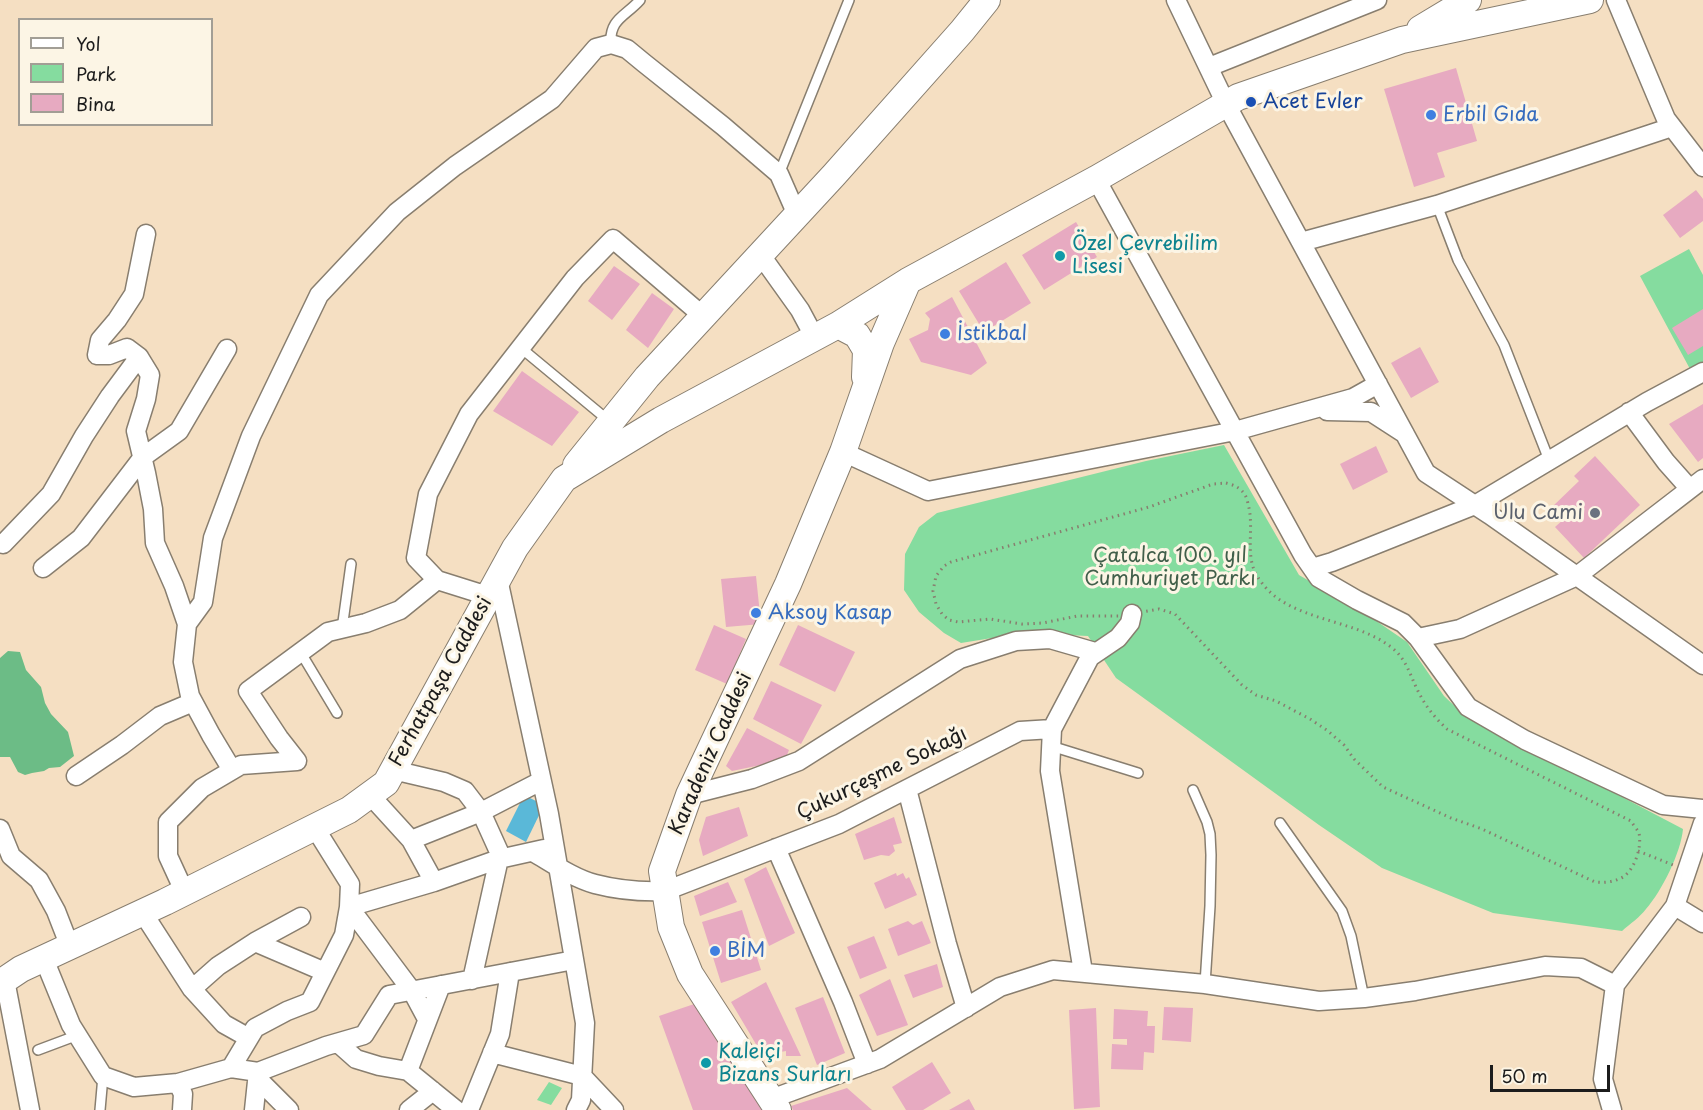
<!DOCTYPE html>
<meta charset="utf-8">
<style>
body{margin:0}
#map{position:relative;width:1703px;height:1110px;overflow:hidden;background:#f5dfc2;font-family:"Playpen Sans",sans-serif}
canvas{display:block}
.legend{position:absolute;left:18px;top:18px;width:195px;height:108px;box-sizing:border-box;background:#fcf5e5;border:2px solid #a29e95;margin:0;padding:8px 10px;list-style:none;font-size:18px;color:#1c1c1c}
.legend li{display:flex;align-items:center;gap:12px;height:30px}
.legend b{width:30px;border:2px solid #a29e95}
.scale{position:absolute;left:1490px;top:1065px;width:120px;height:27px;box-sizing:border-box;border:3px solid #1c1c1c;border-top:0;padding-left:8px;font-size:18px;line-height:21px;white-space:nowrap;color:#1c1c1c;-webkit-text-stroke:4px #fcf5e5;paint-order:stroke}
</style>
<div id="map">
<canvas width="1703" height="1110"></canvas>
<ul class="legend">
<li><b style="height:8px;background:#fff"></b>Yol</li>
<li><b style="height:16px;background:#85dc9f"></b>Park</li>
<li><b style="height:16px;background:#e7aac1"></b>Bina</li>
</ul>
<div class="scale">50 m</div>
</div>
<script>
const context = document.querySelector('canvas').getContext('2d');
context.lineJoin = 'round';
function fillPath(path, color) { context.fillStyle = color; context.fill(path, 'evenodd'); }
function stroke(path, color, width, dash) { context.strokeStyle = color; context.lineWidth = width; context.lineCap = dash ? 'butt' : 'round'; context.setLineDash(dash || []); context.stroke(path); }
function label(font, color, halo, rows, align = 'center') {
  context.font = font + ' "Playpen Sans",sans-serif'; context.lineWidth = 6; context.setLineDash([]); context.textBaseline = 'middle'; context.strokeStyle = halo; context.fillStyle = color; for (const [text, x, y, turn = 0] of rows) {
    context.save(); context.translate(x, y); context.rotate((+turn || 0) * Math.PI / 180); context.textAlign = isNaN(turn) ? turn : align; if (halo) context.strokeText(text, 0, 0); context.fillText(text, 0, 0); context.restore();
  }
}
fillPath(new Path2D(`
 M 1689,249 L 1703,275 L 1703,362 L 1690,369 L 1640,276 Z
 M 1224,445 L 1299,575 L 1369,616 L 1407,642 L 1444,696 L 1462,713 L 1683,829 C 1681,852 1662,891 1646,909 C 1640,917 1630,924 1622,931 L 1493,913 L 1382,868 L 1319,825 L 1116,678 L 1088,636 L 1023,633 L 961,643 L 944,633 L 919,612 L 904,590 L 905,554 L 919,527 L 937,513 L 1146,461 Z
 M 549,1082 L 562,1088 L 551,1105 L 537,1100 Z`), '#85dc9f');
fillPath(new Path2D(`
 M 8,651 L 20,652 L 26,670 L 41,687 L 45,703 L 51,714 L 68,732 L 74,756 L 60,767 L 49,768 L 44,771 L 32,773 L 25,775 L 18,772 L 10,757 L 0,757 L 0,658 Z`), '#6cbc86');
fillPath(new Path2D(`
 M 524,795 L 544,805 L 526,842 L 506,831 Z`), '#5ab8d8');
fillPath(new Path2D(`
 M 1456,68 L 1477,141 L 1437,153 L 1445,177 L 1414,187 L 1384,89 Z
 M 1696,190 L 1703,199 L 1703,221 L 1680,238 L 1663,215 Z
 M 1076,222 L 1097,257 L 1044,290 L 1022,255 Z
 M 1006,262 L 1031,303 L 984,332 L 959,291 Z
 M 614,266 L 640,284 L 612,320 L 588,301 Z
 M 652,293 L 674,309 L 648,348 L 626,330 Z
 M 952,297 L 987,363 L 971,375 L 921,362 L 909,339 L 928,330 L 930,319 L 925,313 Z
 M 1703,309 L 1703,346 L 1688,355 L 1672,328 Z
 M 1420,347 L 1439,382 L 1411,398 L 1391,363 Z
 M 522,371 L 579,412 L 552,446 L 493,411 Z
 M 1703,404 L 1703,458 L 1698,462 L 1669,424 Z
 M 1376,446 L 1388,472 L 1353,490 L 1340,464 Z
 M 1595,456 L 1640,505 L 1584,558 L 1555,527 L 1564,519 L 1552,507 L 1579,481 L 1574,476 Z
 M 756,576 L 761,624 L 726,627 L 721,579 Z
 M 714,625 L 746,639 L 727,684 L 695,670 Z
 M 798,625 L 855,652 L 835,692 L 779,665 Z
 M 771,681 L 822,705 L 801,744 L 753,719 Z
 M 747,728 L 789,750 L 785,760 L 732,771 L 726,766 Z
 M 739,807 L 748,836 L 703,856 L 699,840 L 706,817 Z
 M 894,817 L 902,843 L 893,845 L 895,851 L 889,856 L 881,855 L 864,860 L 855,834 Z
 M 766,867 L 795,933 L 769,946 L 744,879 Z
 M 896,873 L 897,876 L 903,873 L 906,879 L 909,877 L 917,895 L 885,909 L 874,883 Z
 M 728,882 L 737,902 L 700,916 L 694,896 Z
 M 742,910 L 761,970 L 721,983 L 702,922 Z
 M 908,921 L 913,925 L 922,921 L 931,943 L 898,956 L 888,929 Z
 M 874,936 L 887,968 L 860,979 L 847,947 Z
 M 937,964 L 943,987 L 913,998 L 904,975 Z
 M 890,979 L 908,1025 L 877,1036 L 859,995 Z
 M 766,982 L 801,1056 L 786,1056 L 786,1051 L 775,1053 L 760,1051 L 731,1002 Z
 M 823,997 L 845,1053 L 817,1065 L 795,1008 Z
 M 700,1002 L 765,1110 L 693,1110 L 659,1016 Z
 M 1164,1007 L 1193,1008 L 1191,1042 L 1162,1040 Z
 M 1096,1008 L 1100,1107 L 1074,1109 L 1069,1010 Z
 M 1114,1009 L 1148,1011 L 1147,1026 L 1155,1026 L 1154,1053 L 1144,1052 L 1143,1070 L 1111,1069 L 1112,1044 L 1127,1045 L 1127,1039 L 1113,1039 Z
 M 932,1062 L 951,1093 L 923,1110 L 906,1110 L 892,1087 Z
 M 847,1088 L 872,1110 L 793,1110 L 791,1106 Z
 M 969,1099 L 975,1110 L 949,1110 Z`), '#e7aac1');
const lane = new Path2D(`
 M 611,44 C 609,19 626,16 640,0
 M 779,174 L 849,0
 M 1437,205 L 1458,260 L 1504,345 L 1549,460
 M 521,348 L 609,421
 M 342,629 L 351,564
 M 301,653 L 337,713
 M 1051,746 L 1138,773
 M 1193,790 L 1207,822 L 1210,834 L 1211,855 L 1210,906 L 1205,984
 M 1280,823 L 1342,911 L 1351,936 L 1364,998
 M 38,1050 L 78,1035
 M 100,1110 L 103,1076`);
const street = new Path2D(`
 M 1176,0 L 1226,104 L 1426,473 L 1490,515 L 1703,665
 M 1616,0 L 1666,119 L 1703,167
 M 1209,67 L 1377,0
 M 1096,179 L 1303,555 L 1319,578 L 1357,600 L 1403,623 L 1418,638 L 1468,707 L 1525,740 L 1663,805 L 1703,809
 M 146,234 L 134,294 L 117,320 L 100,340 L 97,355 L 109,355 L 127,348 L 139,357 L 150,375 L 146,399 L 136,431 L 146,473 L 153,509 L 155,543 L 174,586 L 187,624
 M 1301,242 L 1437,205 L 1672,127
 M 760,254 L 800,310 L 815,338
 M 1327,411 L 1371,412 L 1405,434
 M 1629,412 L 1666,462 L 1690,489
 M 843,452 L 928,491 L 1235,431 L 1353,398 L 1378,384
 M 3,544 L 51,494 L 84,436 L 110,396 L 139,357
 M 43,568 L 81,538 L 143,457 L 179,431 L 227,349
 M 1312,568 L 1332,562 L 1475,505 L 1647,402 L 1703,372
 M 498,579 L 549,814 L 585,1023 L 581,1100 L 576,1110
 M 488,596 L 437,580 L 416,558 L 428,494 L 469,414 L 575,278 L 613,239 L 703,316
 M 1418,638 L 1460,629 L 1577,576 L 1703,479
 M 232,770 L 211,735 L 190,696 L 183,662 L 187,624 L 203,602 L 213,538 L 251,436 L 319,295 L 397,212 L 455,166 L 552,99 L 596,48 L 611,44 L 627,49 L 644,63 L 723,126 L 779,174 L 797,215
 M 393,770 L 444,782 L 465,791 L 481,812 L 500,854 L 472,980
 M 76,776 L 122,745 L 160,716 L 193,702
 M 907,789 L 947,944 L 966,1008
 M 370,795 L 411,840
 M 689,795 L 752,779 L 799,761 L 960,659 L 1016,641 L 1050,639 L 1095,652
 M 0,829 L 11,856 L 39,880 L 56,911 L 70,947
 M 776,848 L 843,1002 L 867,1064
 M 533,852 C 552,863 573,878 595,884 C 618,890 642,892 665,891 L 839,824 L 1020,731 L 1052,729
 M 434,882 L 411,840 L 481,812 L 541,781
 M 185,893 L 168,856 L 168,822 L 202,788 L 241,765 L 297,761 L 279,738 L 248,691 L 328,632 L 366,623 L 400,610 L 437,580
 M 1675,906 L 1703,923
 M 143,913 L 192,989 L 224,1024 L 249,1038
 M 255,942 L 325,972
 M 44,959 L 71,1025 L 103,1076 L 134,1087 L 178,1083 L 231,1068 L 258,1072 L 326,1046 L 364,1035 L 389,995 L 574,960
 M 1083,972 L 1050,771 L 1052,729 L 1090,657 L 1118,638 L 1130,623 L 1132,614
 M 5,980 L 30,1110
 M 192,989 L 218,966 L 255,942 L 301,917
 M 427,1019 L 412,991 L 349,907 L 434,882 L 499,859 L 544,849
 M 338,1043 L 356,1059 L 379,1066 L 408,1071 L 456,1110
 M 492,1053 L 582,1076 L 614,1110
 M 231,1068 L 255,1028 L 287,1011 L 310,1002 L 344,935 L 349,907 L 350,884 L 315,828
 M 408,1071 L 441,985
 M 258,1079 L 289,1110
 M 178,1083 L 183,1094 L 182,1110
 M 771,1099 L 880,1059 L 1000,987 L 1053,970 L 1205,984 L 1319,1001 L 1364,998 L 1415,991 L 1545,966 L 1581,968 L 1615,985
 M 254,1110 L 258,1072
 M 409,1110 L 433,1091
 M 469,1110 L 500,1034 L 510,972
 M 1612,1110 L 1603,1079 L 1615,985 L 1675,906 L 1703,823`);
const secondary = new Path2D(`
 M 1420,29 L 1468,0
 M 838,325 L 857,335 L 866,350 L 865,377
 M 576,465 L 647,377 L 834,175 L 962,31 L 987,0
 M 0,983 L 21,969 L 165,902 L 349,810 L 386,783 L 515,548 L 564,479 L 661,420 L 838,325 L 908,281 L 1096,179 L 1238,97 L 1402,40 L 1590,0
 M 778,1110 L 690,974 L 671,927 L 662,871 L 689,795 L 788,584 L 843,452 L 881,343 L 908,281`);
stroke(lane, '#887e6f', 12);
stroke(street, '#887e6f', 21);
stroke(secondary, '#887e6f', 28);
stroke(new Path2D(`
 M 1226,483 C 1234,485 1241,488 1245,495 C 1247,498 1248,504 1249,508 C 1254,532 1244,558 1259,579 C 1287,622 1352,617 1391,647 C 1407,659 1410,676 1419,693 C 1426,707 1436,719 1447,729 L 1631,821 C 1633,825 1637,829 1639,833 C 1642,847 1635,869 1623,877 C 1614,882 1605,883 1595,882 L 1482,829 L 1451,818 L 1383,787 L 1354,759 L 1344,745 L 1328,731 L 1310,719 L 1276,701 L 1256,695 L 1242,685 L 1175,614 L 1159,609 L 1120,616 L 1077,616 L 1043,623 L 1022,624 L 990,619 L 958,622 L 949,620 L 942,614 L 936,604 L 933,591 L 936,576 L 944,566 L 951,562 L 1149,507 L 1213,484 Z
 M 1638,851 L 1673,865`), '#887e6f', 3, [1.5, 4.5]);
stroke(lane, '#fff', 9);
stroke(street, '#fff', 18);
stroke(secondary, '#fff', 26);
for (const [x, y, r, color] of [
 [1251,102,6,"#1a4fb4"],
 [1431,115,6,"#3f7fe0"],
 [1060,256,6,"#0f9aa8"],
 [945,334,6,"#3f7fe0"],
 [1595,513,6,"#6b7280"],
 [756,613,6,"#3f7fe0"],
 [715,951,6,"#3f7fe0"],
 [706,1063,6,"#0f9aa8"]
]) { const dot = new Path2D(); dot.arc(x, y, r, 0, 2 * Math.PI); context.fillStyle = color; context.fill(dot); stroke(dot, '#fcf5e5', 2); }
label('20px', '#164399', '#fcf5e5', [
 ["Acet Evler",1263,102]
], 'left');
label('20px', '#366cbe', '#fcf5e5', [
 ["Erbil Gıda",1443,115],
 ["İstikbal",957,334],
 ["Aksoy Kasap",768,613],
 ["BİM",727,951]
], 'left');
label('20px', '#0d838f', '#fcf5e5', [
 ["Özel Çevrebilim",1072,244],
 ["Lisesi",1072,267],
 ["Kaleiçi",718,1052],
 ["Bizans Surları",718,1075]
], 'left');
label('20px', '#5b616d', '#fcf5e5', [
 ["Ulu Cami",1583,513]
], 'right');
label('20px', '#415f4a', '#fcf5e5', [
 ["Çatalca 100. yıl",1170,556],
 ["Cumhuriyet Parkı",1170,579]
]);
label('20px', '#1c1c1c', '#fcf5e5', [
 ["Ferhatpaşa Caddesi",441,682,-61],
 ["Karadeniz Caddesi",711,754,-66],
 ["Çukurçeşme Sokağı",882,774,-26]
]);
</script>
